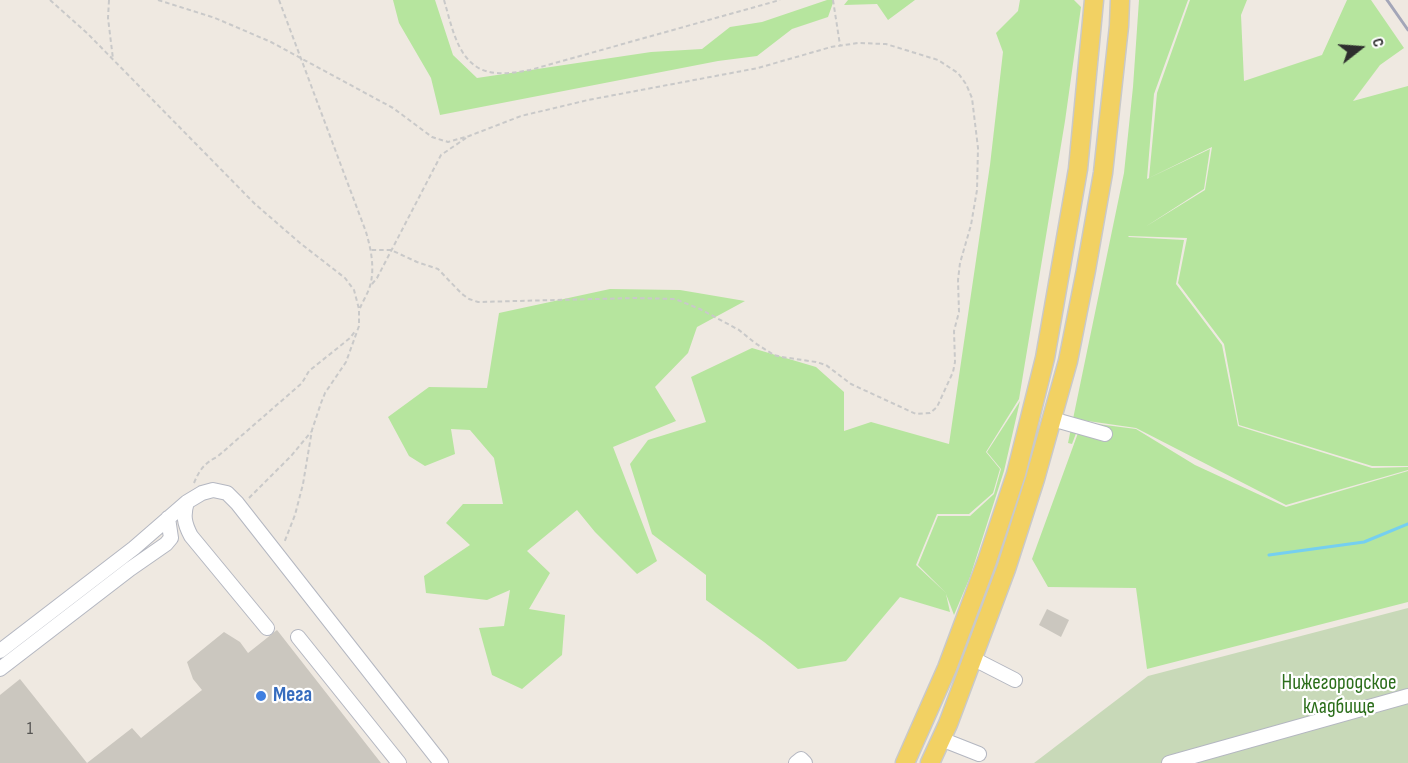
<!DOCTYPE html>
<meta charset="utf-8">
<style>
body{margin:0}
#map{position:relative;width:1408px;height:763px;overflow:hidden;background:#efe9e1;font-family:"Sofia Sans Condensed",sans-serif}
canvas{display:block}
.north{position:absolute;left:1330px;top:18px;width:60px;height:60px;-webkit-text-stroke:4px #fff;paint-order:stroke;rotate:73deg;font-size:16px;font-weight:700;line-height:24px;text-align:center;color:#2e2e2e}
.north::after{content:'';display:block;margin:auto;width:21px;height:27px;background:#2e2e2e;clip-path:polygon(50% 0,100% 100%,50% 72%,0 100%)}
</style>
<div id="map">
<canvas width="1408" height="763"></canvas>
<div class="north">С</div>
</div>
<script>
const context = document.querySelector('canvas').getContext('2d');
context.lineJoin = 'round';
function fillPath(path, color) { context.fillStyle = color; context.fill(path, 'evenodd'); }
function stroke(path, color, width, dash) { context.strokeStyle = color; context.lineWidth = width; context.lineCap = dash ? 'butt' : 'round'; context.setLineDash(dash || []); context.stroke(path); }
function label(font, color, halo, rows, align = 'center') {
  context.font = font + ' "Sofia Sans Condensed",sans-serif'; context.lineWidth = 4.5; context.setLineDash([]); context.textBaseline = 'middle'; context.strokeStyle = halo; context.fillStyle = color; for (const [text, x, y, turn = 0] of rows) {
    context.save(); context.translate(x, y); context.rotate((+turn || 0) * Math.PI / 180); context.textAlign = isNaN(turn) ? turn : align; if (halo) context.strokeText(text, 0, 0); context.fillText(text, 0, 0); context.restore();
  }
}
fillPath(new Path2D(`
 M 393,0 L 435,0 L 453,55 L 477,78 L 651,52 L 702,49 L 730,27 L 762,22 L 827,0 L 834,0 L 828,17 L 792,29 L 757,56 L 718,61 L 440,115 L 431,78 L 399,23 Z
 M 848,0 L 915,0 L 888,20 L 877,4 L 844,5 Z
 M 1020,0 L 1074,0 L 1081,7 L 1065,121 L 1019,399 L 986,452 L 1000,469 L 993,493 L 969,514 L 937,514 L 916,565 L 946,593 L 918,565 L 938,516 L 970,516 L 994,494 L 1001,469 L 987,452 L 1020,401 L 1004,471 L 970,577 L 954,615 L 946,594 L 950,612 L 900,597 L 846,661 L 798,669 L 764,642 L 706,600 L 706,575 L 652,534 L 630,464 L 648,440 L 706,422 L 691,377 L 752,348 L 816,367 L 844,392 L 844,431 L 871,422 L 949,444 L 990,165 L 1003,52 L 996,33 L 1018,11 Z
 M 1139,0 L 1188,0 L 1154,94 L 1147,179 L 1210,149 L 1204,189 L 1145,227 L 1205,190 L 1212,147 L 1149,178 L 1157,93 L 1190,0 L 1247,0 L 1241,15 L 1244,81 L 1322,55 L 1347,0 L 1371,0 L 1404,48 L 1380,65 L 1353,101 L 1408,86 L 1408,466 L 1372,466 L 1239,425 L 1224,344 L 1178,283 L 1187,238 L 1129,236 L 1128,237 L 1184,240 L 1176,284 L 1222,345 L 1238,426 L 1372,468 L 1408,467 L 1408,470 L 1286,505 L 1136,428 L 1081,420 L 1072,444 L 1068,443 L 1124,173 L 1133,87 Z
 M 610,289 L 680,290 L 745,301 L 697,327 L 688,353 L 655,387 L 676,421 L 613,447 L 657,561 L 637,574 L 595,532 L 577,510 L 527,551 L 550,573 L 529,609 L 565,615 L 562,655 L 522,689 L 492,675 L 479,628 L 504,626 L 510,590 L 487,600 L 426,593 L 424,576 L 470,545 L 446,523 L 463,504 L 503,504 L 494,458 L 470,430 L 451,429 L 455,454 L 425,466 L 409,456 L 388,417 L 429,387 L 487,388 L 499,313 Z
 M 1082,422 L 1136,429 L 1195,465 L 1286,507 L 1408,471 L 1408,602 L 1147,669 L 1136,588 L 1048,587 L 1032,559 Z`), '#b6e59e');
fillPath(new Path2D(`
 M 1408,608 L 1408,763 L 1034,763 L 1148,676 Z`), '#c8d9b8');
stroke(new Path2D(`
 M 1269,555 L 1364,542 L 1408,524`), '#75cff0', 3);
fillPath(new Path2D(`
 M 1047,609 L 1069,620 L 1061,637 L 1039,625 Z
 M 277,630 L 381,763 L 87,763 L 132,728 L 141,738 L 202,690 L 193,679 L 187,662 L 224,632 L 240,642 L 248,653 Z
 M 20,679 L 87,763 L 0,763 L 0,695 Z`), '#cbc7bf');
const minor = new Path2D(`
 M 1052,419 L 1105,434
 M 187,502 C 183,515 184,523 191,536 L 267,628
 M 298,637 L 399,763
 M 0,651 L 134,548 L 187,502 L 202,493 L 213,490 L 227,493 L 237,503 L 441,763
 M 972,658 L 1015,680
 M 0,669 L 130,569 L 166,544 L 171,538 L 168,518
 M 941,739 L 979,754
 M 796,763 L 801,759 L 805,763
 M 1169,763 L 1408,696`);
const major = new Path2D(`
 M 905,763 L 947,668 L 987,561 L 1016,474 L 1045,358 L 1078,169 L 1094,0
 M 930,763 L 948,724 L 1006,569 L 1035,479 L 1068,361 L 1086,270 L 1103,173 L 1119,26 L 1120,0`);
stroke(minor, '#b4b7c1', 16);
stroke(major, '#c9c9c9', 21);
stroke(new Path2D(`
 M 50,0 L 87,33 L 255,204 L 300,243 L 345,278 L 354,290 L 359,309 L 359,326 L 346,362 L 325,393 L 321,403 L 312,430 L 303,484 L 295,515 L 284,543
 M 109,0 L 108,18 L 113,59
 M 158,0 L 215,18 L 271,42 L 393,108 L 432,137 L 448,142 L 469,136 L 521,116 L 588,100 L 758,68 L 831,47 L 858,43 L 886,44 L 938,60 L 958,73 L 966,84 L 972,98 L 978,148 L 977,190 L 971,225 L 960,263 L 958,280 L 959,312 L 954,331 L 955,362 L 953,372 L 937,407 L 930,413 L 916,414 L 851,384 L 826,365 L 816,362 L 782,357 L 774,355 L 755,343 L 739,330 L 700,309 L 675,299 L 635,298 L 478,302 L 469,299 L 462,294 L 438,269 L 417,262 L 391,250 L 371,250
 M 279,0 L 366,232 C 371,249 375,268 370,286 C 368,293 363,301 360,308
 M 444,0 C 453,30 459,71 497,73 C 508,74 519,72 530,70 L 780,0
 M 833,0 L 840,45
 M 372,284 L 377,278 L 441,155 L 466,138
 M 194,483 C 199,471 204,463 217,457 L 294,390 L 302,383 L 309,371 L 350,338 L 356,330
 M 249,498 L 291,456 L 311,432`), '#c9c9c9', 2, [4.5, 3]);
stroke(minor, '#fff', 14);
stroke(major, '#f2d163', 18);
stroke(new Path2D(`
 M 1387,0 L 1408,30`), '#a3a6b8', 3);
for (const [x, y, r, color] of [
 [261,696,6,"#3f7fe0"]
]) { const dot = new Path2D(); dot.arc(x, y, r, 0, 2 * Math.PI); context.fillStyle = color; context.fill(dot); stroke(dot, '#fff', 2); }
label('18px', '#555452', null, [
 ["1",30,729]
]);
label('21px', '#2c6e1b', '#fff', [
 ["Нижегородское",1339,684],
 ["кладбище",1339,708]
]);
label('bold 21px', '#366cbe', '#fff', [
 ["Мега",273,696]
], 'left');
</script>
